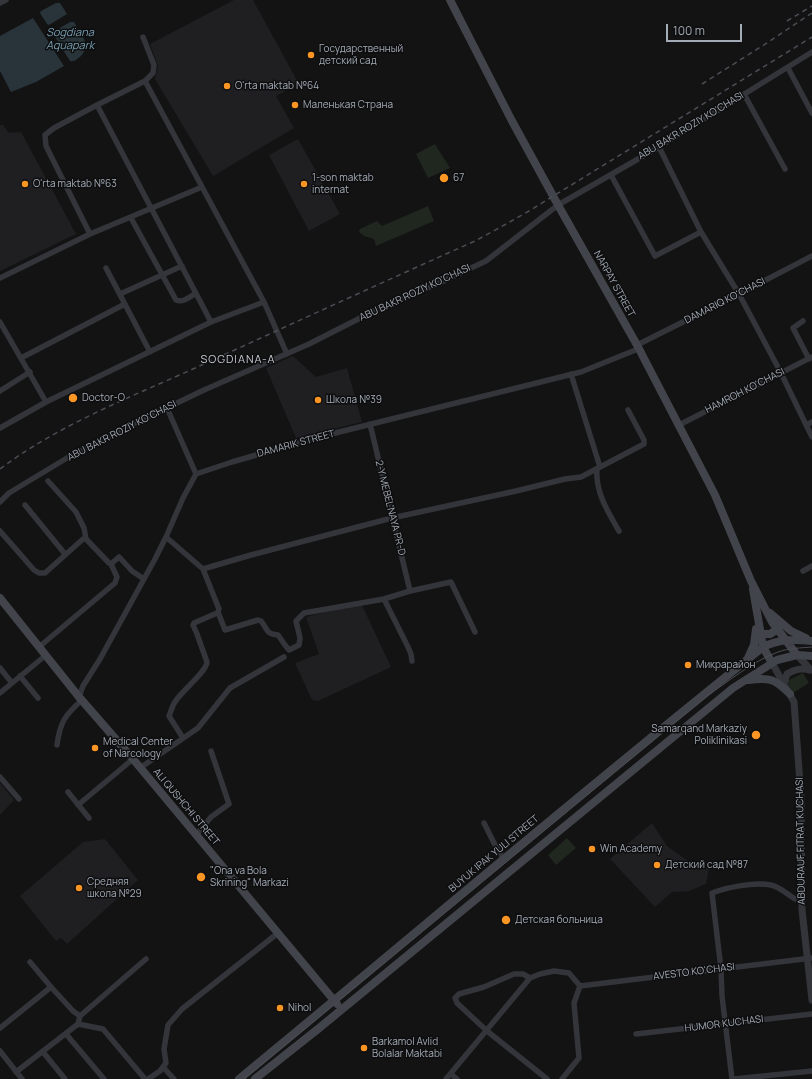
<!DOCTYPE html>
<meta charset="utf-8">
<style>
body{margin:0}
#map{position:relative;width:812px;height:1079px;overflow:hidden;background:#131314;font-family:Manrope,sans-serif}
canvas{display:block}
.scale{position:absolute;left:666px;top:24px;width:76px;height:18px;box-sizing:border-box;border:2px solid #a3abb6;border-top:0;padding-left:5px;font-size:12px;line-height:14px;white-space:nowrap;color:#a3abb6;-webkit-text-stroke:3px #0e0e0f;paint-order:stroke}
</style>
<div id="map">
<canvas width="812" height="1079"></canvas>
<div class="scale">100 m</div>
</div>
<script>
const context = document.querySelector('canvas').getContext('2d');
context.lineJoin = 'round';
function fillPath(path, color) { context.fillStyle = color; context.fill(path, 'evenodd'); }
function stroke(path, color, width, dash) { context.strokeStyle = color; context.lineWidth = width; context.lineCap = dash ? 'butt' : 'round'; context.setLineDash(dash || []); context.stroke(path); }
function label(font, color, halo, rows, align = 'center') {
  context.font = font + ' Manrope,sans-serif'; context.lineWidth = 3; context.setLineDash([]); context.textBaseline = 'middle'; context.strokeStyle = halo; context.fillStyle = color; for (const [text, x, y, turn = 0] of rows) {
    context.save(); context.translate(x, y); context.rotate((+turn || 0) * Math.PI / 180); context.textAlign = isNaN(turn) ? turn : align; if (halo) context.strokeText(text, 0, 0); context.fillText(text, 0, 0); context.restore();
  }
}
fillPath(new Path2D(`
 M 234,0 L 253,0 L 299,84 L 276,96 L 294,128 L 213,176 L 155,79 L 158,66 L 150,44 Z
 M 0,125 L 3,125 L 9,133 L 21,132 L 76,234 L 0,271 Z
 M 298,139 L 340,214 L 309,231 L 269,155 Z
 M 293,356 L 316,377 L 347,368 L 362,422 L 296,438 L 266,368 Z
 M 361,603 L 391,667 L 318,701 L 312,700 L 295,663 L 319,654 L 306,617 Z
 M 0,783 L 14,800 L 0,815 Z
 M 652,823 L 667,846 L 688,861 L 709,869 L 706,884 L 689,891 L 672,892 L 655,907 L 610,859 Z
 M 105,839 L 138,880 L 67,944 L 61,938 L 56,941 L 20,896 L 83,842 Z`), '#1f1f21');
fillPath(new Path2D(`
 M 435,144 L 450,168 L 428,178 L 416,154 Z
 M 428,206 L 434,221 L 376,246 L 374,239 L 364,236 L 359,232 L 360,229 L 377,221 L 382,226 Z
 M 803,673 L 809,683 L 793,693 L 787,681 Z
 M 567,838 L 576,848 L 556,865 L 548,855 Z`), '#1f271f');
fillPath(new Path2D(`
 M 56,3 L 60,3 L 67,14 L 49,25 L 47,24 L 40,13 L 41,11 Z
 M 33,18 L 64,66 L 36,82 L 11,92 L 0,71 L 0,36 Z
 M 70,22 L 74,22 C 80,33 92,44 81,56 C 77,59 75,62 70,61 L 54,35 L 55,31 Z`), '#283439');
stroke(new Path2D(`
 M 0,3 L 6,0
 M 788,68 L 812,113
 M 145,81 L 264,302 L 287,354
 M 744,94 L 785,169
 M 97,105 L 211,322
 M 659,147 L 701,232 L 739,294 L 781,373 L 812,437
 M 611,175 L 655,256 L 701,232
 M 131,218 L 176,300 C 183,303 190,297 196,293
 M 90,234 L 46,146 L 45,135 L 54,128 L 97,105 L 145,81 L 153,73 L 154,65 L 143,37
 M 106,268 L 150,352
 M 0,278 L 90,234 L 202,187
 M 120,294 L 182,266
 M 803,321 L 793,328 L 809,359
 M 0,322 L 46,402
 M 637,345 L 739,294 L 812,256
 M 21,358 L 125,304
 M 571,374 L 600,467
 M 0,391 L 30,372
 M 167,408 L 196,474
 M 370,424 L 410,591
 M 679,425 L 812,357
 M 806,425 L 812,422
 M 0,428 L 46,402 L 211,322 L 264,302
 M 597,469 C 595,492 608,512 619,531
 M 48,481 L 76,512 L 84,528 L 86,539
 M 0,502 L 9,493 L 67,458 L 131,425 L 204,390 L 309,344 L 374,311 L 435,285 L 486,261 L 558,205 L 659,147 L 812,52
 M 25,505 L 65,554
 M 0,531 L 34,570 L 39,573 L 45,573 L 83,539 L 86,539 L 109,563 L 111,564 L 119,557 L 121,559 L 132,571 L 144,579
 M 166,537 L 203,569 L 251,555 L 392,518 L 516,491 L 565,479 L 581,477 L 644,444 L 644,440 L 628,410
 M 803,571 L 812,566
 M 384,599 L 408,647 L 411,654 L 412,661
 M 218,612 L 225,630 L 258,620 L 261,621 C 268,629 265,634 278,635 L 285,645 L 289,650 L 299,645 L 300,638 L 296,621 L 304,613 L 384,599 L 410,591 L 451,582 L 475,632
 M 39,647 L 115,583 L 117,577 L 111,564
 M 0,668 L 12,683
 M 20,676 L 38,698
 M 0,693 L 46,655
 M 79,697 L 83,686 L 100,659 L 155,559 L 166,537 L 183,498 L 196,474 L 232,462 L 319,437 L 581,372 L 638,349
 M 183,738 L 169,716 C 171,712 172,706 175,702 C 181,691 206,673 207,662 L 197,634 L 193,625 L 194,623 L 217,613 L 218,612 L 219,609 L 203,569
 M 57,745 C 60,722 65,715 82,700
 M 140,768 L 198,728 L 230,688 L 284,657
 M 0,777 L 19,799
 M 68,792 L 89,818
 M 78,805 L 133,759
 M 484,823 L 494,843 L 503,858
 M 196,835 L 211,817 L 229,804 L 211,751
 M 30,962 L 51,987
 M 530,978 L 523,974 L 514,974 L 484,987 L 459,994 L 455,998 L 457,1003 L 487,1031 L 547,1079
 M 580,986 L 812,958
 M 78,1024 L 103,1029 L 145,1079
 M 0,1028 L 51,987 L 73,1011 L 80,1016
 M 66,1034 L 104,1079
 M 636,1034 L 812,1014
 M 0,1051 L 22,1079
 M 43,1052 L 65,1079
 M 163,1067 L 174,1079
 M 16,1072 L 78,1024 L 80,1016 L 146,959
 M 451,1074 L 457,1079
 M 148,1079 L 160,1071 L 166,1063 L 164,1049 L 168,1025 L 182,1009 L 278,933
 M 446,1079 L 530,978 L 540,974 L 554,971 L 569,973 L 580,986
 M 562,1079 L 579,1058 L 574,1003 L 580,986
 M 732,1079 L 722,996 L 721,969 L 712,893 C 728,887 754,882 771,885 C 780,887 787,894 795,899 L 803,897
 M 734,1079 L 812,1071`), '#33353a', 5.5);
stroke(new Path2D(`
 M 797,655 L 811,670
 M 772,663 L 794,702 L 801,797 L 802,910 L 812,1000
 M 784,684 L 787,674 C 795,669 801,668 810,670`), '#33353a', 7);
stroke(new Path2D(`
 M 450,0 L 512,121 L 558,205 L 637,345 L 715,495 L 751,581 L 772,622 L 797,655
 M 753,589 L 763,647 L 772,663
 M 0,598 L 79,697 L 133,759 L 337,1004
 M 770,613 L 791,631 L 806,638
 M 760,634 L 770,634 L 778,629
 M 748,658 L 754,645 L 756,629
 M 748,680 C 770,677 775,679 790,694
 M 239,1079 C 414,935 586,788 763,647 C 779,639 794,639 812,641
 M 255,1079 L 318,1029 L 733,688 L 777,660 L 797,655 L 812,656`), '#41444a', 8);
stroke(new Path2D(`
 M 244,1079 L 707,696 C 729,681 753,661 778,652 C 789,648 801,648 812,647`), '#4a4d53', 1);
stroke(new Path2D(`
 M 787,21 L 812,6
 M 702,84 L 770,41 L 812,13
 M 0,469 C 57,426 128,398 193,369 C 287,326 381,283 475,241 L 499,228 L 529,211 L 812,37`), '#4a4d53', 1.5, [5, 4]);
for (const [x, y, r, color] of [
 [311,55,4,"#fb9624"],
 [227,86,4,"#fb9624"],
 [295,105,4,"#fb9624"],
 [444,178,5,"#fb9624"],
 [25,184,4,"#fb9624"],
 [304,184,4,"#fb9624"],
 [73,398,5,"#fb9624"],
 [318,400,4,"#fb9624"],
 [688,665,4,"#fb9624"],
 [756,735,5,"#fb9624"],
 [95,748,4,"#fb9624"],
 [592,849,4,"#fb9624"],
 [657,865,4,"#fb9624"],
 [201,877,5,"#fb9624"],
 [79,888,4,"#fb9624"],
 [506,920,5,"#fb9624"],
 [280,1008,4,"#fb9624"],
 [364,1048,4,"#fb9624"]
]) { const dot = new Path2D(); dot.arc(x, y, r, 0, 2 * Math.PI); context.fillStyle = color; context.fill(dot); stroke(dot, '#0e0e0f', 1.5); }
label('10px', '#a3abb6', '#0e0e0f', [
 ["Государственный",319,49],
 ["детский сад",319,61],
 ["O'rta maktab №64",235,86],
 ["Маленькая Страна",303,105],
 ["1-son maktab",312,178],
 ["internat",312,190],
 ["67",453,178],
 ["O'rta maktab №63",33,184],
 ["Doctor-O",82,398],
 ["Школа №39",326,400],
 ["Микрарайон",696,665],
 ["Samarqand Markaziy",747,729,"right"],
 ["Poliklinikasi",747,741,"right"],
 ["Medical Center",103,742],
 ["of Narcology",103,754],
 ["Win Academy",600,849],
 ["Детский сад №87",665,865],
 ["\"Ona va Bola",210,871],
 ["Skrining\" Markazi",210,883],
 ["Средняя",87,882],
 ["школа №29",87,894],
 ["Детская больница",515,920],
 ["Nihol",288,1008],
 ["Barkamol Avlid",372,1042],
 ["Bolalar Maktabi",372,1054]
], 'left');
label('10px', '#a3abb6', '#0e0e0f', [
 ["ABU BAKR ROZIY KO'CHASI",691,126,-31],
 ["NARPAY STREET",614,284,61],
 ["ABU BAKR ROZIY KO'CHASI",415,293,-25],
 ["DAMARIQ KO'CHASI",725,301,-27],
 ["HAMROH KO'CHASI",745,391,-27],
 ["ABU BAKR ROZIY KO'CHASI",122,431,-27],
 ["DAMARIK STREET",296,444,-15],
 ["2-Y MEBEL'NAYA PR-D",390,508,76],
 ["ALI QUSHCHI STREET",186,807,50],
 ["ABDURAUF FITRAT KUCHASI",801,841,-91],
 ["BUYUK IPAK YULI STREET",494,854,-40],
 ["AVESTO KO'CHASI",694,972,-7],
 ["HUMOR KUCHASI",724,1024,-7]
]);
label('italic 11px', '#789fb3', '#0e0e0f', [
 ["Sogdiana",70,33],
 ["Aquapark",70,46]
]);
context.letterSpacing = '1px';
label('11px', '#c5cad1', '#0e0e0f', [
 ["SOGDIANA-А",238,360]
]);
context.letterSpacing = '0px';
</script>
